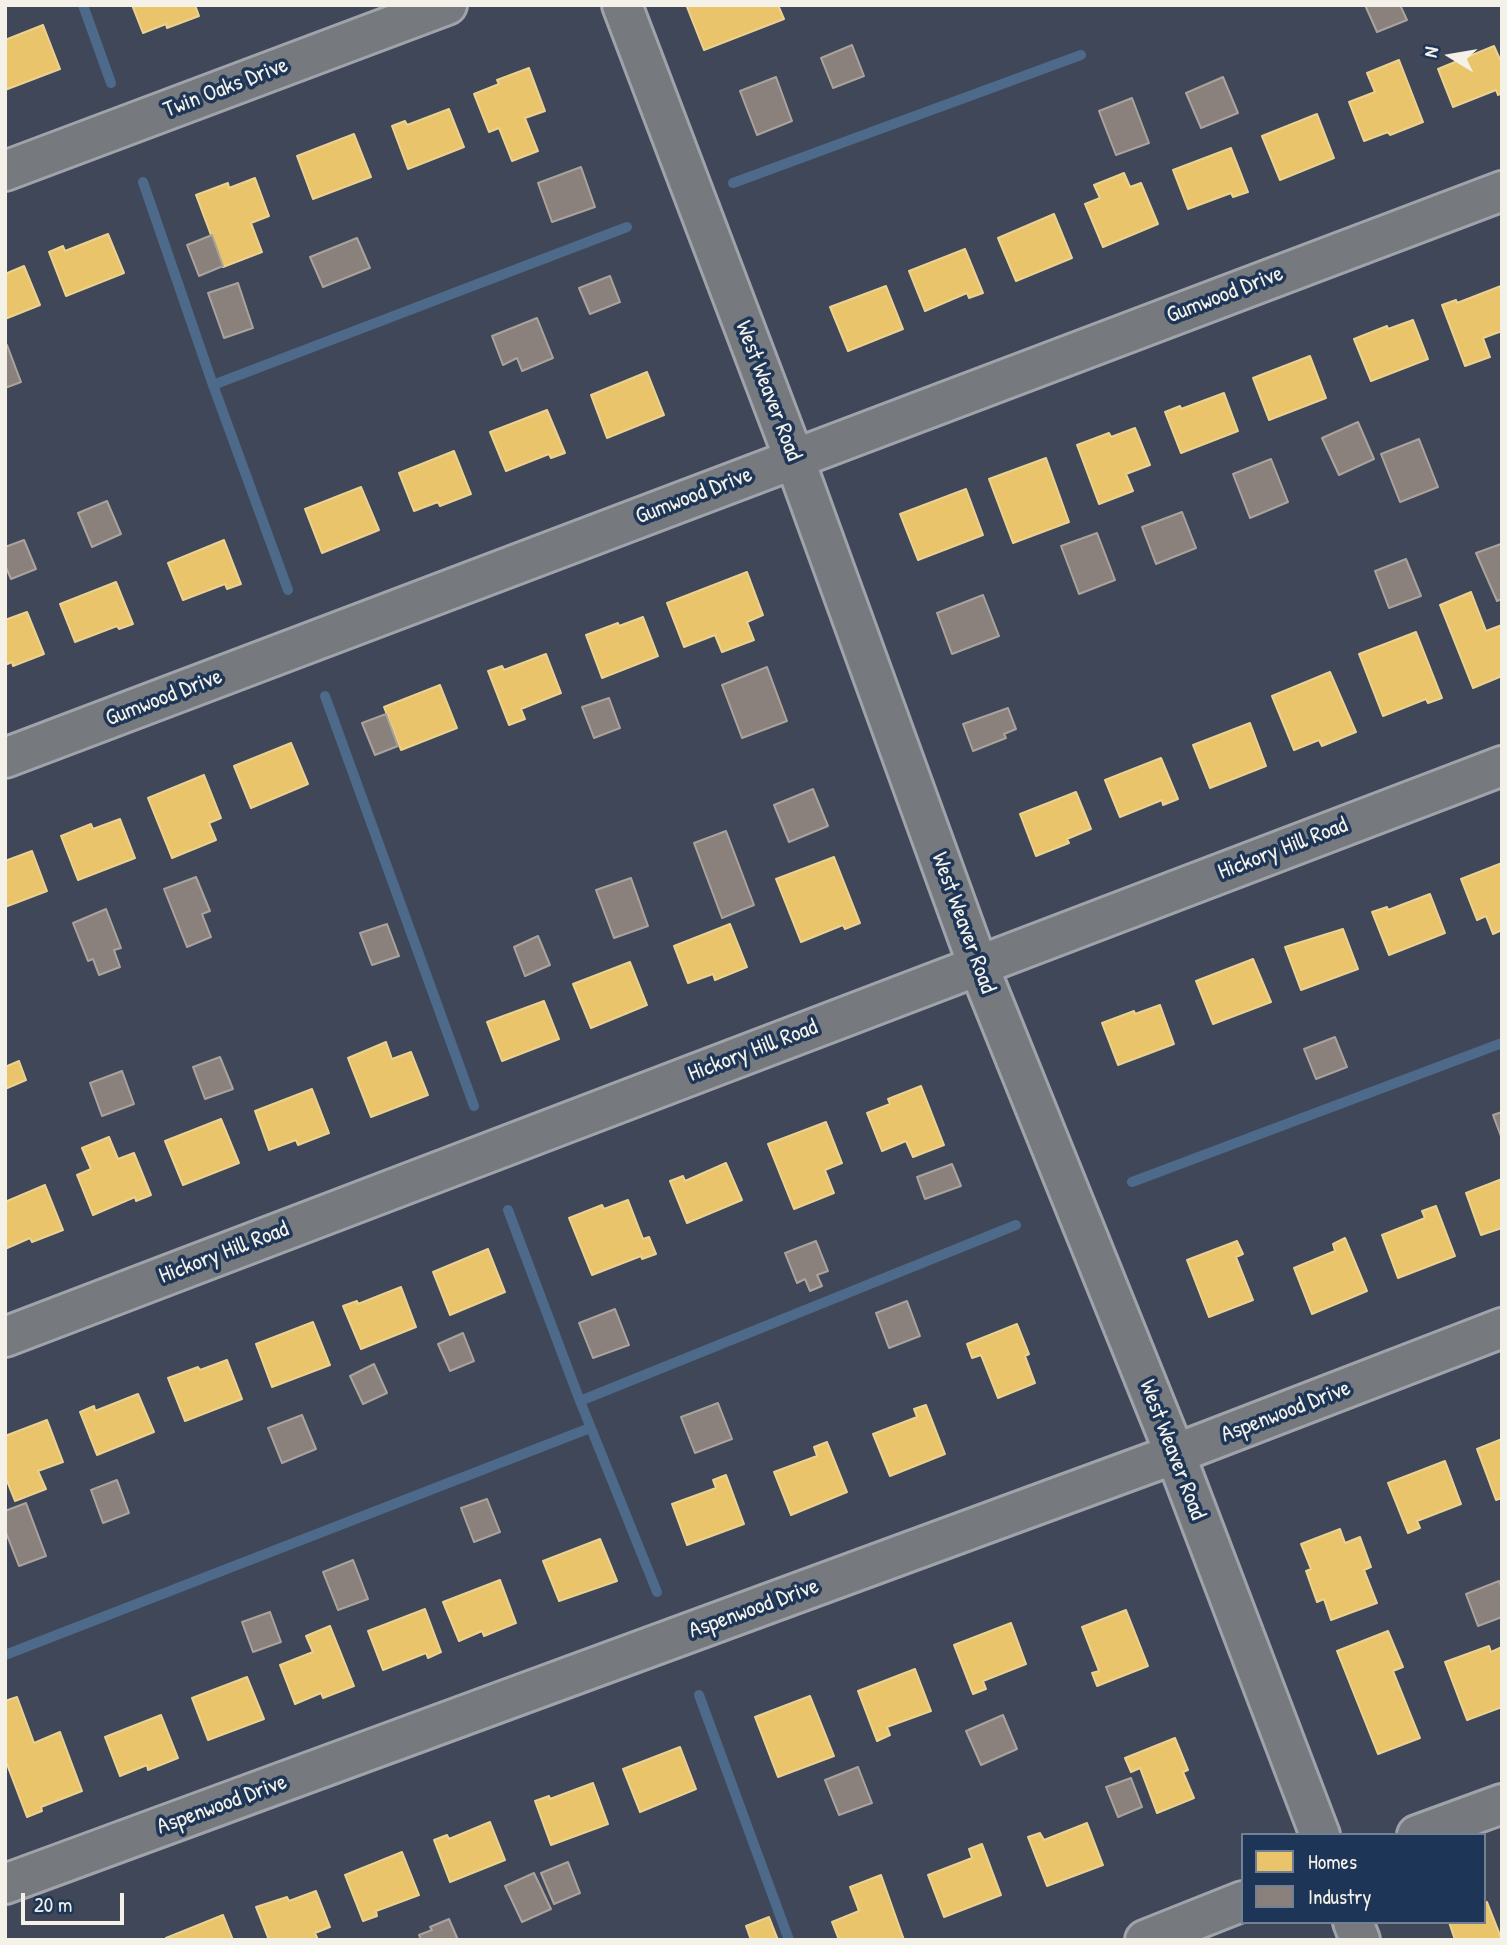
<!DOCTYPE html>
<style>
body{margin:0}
#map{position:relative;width:1507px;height:1945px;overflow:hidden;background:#3f4759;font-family:"Patrick Hand",sans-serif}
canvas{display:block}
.frame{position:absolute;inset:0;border:7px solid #f4f1e8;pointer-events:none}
.legend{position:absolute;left:1241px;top:1833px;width:245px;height:91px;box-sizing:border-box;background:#1d3557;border:2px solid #738091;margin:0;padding:9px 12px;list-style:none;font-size:21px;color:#f4f1e8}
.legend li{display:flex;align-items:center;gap:14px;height:35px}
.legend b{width:35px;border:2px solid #738091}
.north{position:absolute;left:1416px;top:21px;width:70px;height:70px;-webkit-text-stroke:5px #1d3557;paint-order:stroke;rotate:281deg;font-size:19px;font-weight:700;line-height:28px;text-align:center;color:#f4f1e8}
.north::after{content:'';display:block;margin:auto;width:24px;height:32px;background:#f4f1e8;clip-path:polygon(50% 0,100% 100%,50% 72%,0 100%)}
.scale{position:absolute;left:21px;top:1893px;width:103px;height:32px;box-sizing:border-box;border:4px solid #f4f1e8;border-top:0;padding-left:9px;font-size:21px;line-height:24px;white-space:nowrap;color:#f4f1e8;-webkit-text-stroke:5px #1d3557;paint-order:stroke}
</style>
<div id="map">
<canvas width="1507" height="1945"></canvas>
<div class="frame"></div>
<ul class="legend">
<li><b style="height:19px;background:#e9c46a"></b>Homes</li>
<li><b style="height:19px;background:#8a817c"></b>Industry</li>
</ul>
<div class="north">N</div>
<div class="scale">20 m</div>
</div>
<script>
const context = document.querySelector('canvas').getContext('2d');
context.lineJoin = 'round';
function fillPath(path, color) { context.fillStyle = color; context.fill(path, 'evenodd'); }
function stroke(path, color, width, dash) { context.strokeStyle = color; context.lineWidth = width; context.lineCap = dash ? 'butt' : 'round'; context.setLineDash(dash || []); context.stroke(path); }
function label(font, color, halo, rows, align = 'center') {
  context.font = font + ' "Patrick Hand",sans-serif'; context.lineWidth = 7; context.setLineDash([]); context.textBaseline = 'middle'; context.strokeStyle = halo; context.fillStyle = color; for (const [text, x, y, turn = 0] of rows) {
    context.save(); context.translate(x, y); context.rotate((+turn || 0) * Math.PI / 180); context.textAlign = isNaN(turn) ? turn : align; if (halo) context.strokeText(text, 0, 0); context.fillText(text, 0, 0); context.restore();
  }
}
const homes = new Path2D(`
 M 132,5 L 195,5 L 199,16 L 167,28 L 166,24 L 143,33 Z
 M 691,5 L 778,5 L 784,19 L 704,50 L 687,7 Z
 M 43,25 L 60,69 L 5,90 L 5,40 Z
 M 1494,46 L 1502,64 L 1502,93 L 1498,95 L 1496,90 L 1453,107 L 1438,69 Z
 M 1399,60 L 1423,122 L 1390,135 L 1388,132 L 1364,141 L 1349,102 L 1375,92 L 1367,73 Z
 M 529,68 L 545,111 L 525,118 L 538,151 L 512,161 L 499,128 L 489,132 L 474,94 L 499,84 L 497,80 Z
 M 449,109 L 464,147 L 408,169 L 392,126 L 405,121 L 407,125 Z
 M 1317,114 L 1334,158 L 1280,180 L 1262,136 Z
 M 354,134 L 371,177 L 313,199 L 297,156 Z
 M 1231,148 L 1248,192 L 1233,197 L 1231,193 L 1188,209 L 1173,170 Z
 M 1124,173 L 1130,187 L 1141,183 L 1158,224 L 1103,247 L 1085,204 L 1100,198 L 1094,185 Z
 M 255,178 L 269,216 L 251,223 L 262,252 L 223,267 L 196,195 L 228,183 L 229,188 Z
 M 1054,214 L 1072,258 L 1016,281 L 998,238 Z
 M 108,234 L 124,273 L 66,296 L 49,252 L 63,246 L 65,251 Z
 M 965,249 L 983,293 L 969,298 L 967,293 L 925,311 L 909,271 Z
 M 24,266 L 40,305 L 5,319 L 5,274 Z
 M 886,286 L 903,329 L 848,351 L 830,307 Z
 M 1501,286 L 1502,331 L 1483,338 L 1490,357 L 1465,366 L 1442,305 L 1456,300 L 1457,303 Z
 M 1413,320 L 1428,359 L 1371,381 L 1354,339 L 1387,326 L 1388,329 Z
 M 1310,356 L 1326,398 L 1269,420 L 1253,378 Z
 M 647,372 L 664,415 L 607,438 L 591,395 Z
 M 1224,393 L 1238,431 L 1181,453 L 1165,412 L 1180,406 L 1181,409 Z
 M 547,410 L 565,453 L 551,458 L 549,454 L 506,471 L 490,432 Z
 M 1135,428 L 1150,465 L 1126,474 L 1133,491 L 1099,504 L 1077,445 L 1109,433 L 1111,437 Z
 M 454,451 L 471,494 L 440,506 L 438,502 L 414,511 L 399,473 Z
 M 1046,458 L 1069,522 L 1013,543 L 989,479 Z
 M 361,487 L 379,530 L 322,553 L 305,509 Z
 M 966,489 L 983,535 L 918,560 L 900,514 Z
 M 224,540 L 241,584 L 227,589 L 225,584 L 183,600 L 168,563 Z
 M 747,572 L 763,615 L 747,622 L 754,640 L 722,652 L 715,635 L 684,647 L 667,603 Z
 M 116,582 L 133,624 L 119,629 L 117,626 L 75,642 L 60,604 Z
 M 1471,592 L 1486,631 L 1502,625 L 1502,676 L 1473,688 L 1440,605 Z
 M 27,612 L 44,654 L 13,666 L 12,662 L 5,665 L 5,620 Z
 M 643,617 L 658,656 L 602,678 L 586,635 L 618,623 L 619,626 Z
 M 1416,632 L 1442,698 L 1428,703 L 1426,699 L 1383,716 L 1359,654 Z
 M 546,654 L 561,693 L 521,709 L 525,719 L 509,725 L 488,671 L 502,666 L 504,670 Z
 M 1330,672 L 1356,732 L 1322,746 L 1319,740 L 1294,750 L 1272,696 Z
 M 440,685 L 457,728 L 401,750 L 384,707 Z
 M 1250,723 L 1266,766 L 1210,788 L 1193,745 Z
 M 291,743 L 308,784 L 251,808 L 234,766 Z
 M 1161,758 L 1178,799 L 1163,805 L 1162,800 L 1120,817 L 1105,780 Z
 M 204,775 L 221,818 L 209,823 L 216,840 L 172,858 L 148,798 Z
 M 1076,792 L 1091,829 L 1067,839 L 1069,843 L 1036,856 L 1020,814 Z
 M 120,819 L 135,858 L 78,880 L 61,836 L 91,824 L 93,829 Z
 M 32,851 L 47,891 L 5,907 L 5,861 Z
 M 834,857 L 860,923 L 845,929 L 843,925 L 801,942 L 776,879 Z
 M 1502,863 L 1502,930 L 1493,934 L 1486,916 L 1477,920 L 1461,879 Z
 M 1430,894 L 1445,933 L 1389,955 L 1372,912 L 1387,907 L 1388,910 Z
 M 730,924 L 747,967 L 715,980 L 713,974 L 688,983 L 674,946 Z
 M 1343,929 L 1358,969 L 1301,990 L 1285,947 Z
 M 1253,959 L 1271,1002 L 1213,1024 L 1196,981 Z
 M 630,962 L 647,1005 L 591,1028 L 573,984 Z
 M 544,1001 L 559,1039 L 502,1061 L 487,1022 Z
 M 1160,1005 L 1174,1044 L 1118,1065 L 1102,1023 L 1134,1011 L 1135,1014 Z
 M 386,1042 L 392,1059 L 411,1052 L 428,1095 L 371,1117 L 348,1058 Z
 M 19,1061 L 26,1080 L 5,1089 L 5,1067 Z
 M 921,1086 L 944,1145 L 913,1157 L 906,1141 L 882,1151 L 867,1113 L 890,1104 L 888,1099 Z
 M 312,1089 L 329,1133 L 298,1145 L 296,1140 L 269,1150 L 255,1111 Z
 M 221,1119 L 239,1163 L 183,1185 L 165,1141 Z
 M 826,1122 L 842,1163 L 825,1170 L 834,1193 L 794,1209 L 768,1144 Z
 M 109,1137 L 118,1159 L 134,1153 L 151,1195 L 136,1201 L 135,1197 L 93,1215 L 77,1175 L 91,1169 L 82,1148 Z
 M 726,1163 L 742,1200 L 687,1223 L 670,1181 L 683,1176 L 685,1181 Z
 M 1502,1179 L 1502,1228 L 1481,1235 L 1466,1193 Z
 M 45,1185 L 63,1230 L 32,1242 L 30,1238 L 5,1249 L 5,1202 Z
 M 628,1200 L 643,1239 L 649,1237 L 656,1254 L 642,1259 L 641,1256 L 592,1275 L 569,1218 L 602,1205 L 604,1209 Z
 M 1436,1206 L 1455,1256 L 1398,1278 L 1382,1235 L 1425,1218 L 1422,1211 Z
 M 1345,1238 L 1367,1291 L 1312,1314 L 1294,1268 L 1335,1251 L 1333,1244 Z
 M 1237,1241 L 1243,1254 L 1236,1257 L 1253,1300 L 1209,1317 L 1187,1260 Z
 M 488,1249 L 505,1292 L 450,1315 L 433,1272 Z
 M 401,1287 L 416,1327 L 361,1349 L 343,1306 L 357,1301 L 358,1304 Z
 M 313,1322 L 330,1365 L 272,1387 L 256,1344 Z
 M 1017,1324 L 1029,1354 L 1025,1356 L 1035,1383 L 998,1398 L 981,1355 L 972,1358 L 967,1344 Z
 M 227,1360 L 242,1399 L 185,1421 L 168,1378 L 198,1367 L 200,1370 Z
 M 138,1394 L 154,1432 L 97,1455 L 80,1412 L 94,1406 L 95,1411 Z
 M 926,1405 L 945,1454 L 890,1476 L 873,1434 L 917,1417 L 914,1409 Z
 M 47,1420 L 63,1462 L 38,1471 L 46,1489 L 15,1501 L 5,1476 L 5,1436 Z
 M 1502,1439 L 1502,1498 L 1496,1500 L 1477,1449 Z
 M 827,1442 L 847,1492 L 791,1515 L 774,1472 L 817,1456 L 814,1447 Z
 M 1445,1461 L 1461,1504 L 1417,1521 L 1420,1528 L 1408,1533 L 1388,1483 Z
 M 726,1475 L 744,1524 L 687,1545 L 672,1504 L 716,1488 L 713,1480 Z
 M 1340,1529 L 1345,1543 L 1360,1537 L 1371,1567 L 1364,1570 L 1377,1603 L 1331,1620 L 1324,1599 L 1317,1602 L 1306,1571 L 1311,1569 L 1301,1544 Z
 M 600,1539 L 617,1581 L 559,1601 L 543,1561 Z
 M 500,1580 L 516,1623 L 484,1636 L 482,1631 L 459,1641 L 443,1602 Z
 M 425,1609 L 441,1652 L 428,1658 L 426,1653 L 383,1670 L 368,1631 Z
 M 1126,1610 L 1148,1666 L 1097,1686 L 1092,1673 L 1099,1671 L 1082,1627 Z
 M 1011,1623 L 1026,1664 L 983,1681 L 986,1689 L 973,1694 L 954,1645 Z
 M 330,1626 L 354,1686 L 323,1698 L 321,1693 L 295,1704 L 280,1665 L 313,1652 L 306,1636 Z
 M 1388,1631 L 1403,1667 L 1393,1671 L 1420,1738 L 1378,1754 L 1337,1651 Z
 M 1489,1646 L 1491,1652 L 1502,1647 L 1502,1707 L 1467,1720 L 1445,1662 Z
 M 915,1669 L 931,1711 L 887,1727 L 890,1735 L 877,1741 L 858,1691 Z
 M 247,1677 L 264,1719 L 208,1740 L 192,1698 Z
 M 810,1696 L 834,1756 L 778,1777 L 755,1717 Z
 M 17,1697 L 34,1743 L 60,1732 L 82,1791 L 41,1807 L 42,1811 L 27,1817 L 5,1759 L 5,1701 Z
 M 161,1715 L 178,1758 L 148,1770 L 147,1765 L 120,1776 L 105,1737 Z
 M 1175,1738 L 1188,1770 L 1183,1772 L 1194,1798 L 1157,1813 L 1140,1768 L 1131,1772 L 1125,1758 Z
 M 680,1747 L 696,1789 L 640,1812 L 623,1769 Z
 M 593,1783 L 608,1824 L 551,1845 L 535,1801 L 549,1796 L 550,1799 Z
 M 490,1822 L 505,1860 L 450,1882 L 434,1840 L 447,1835 L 449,1839 Z
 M 1087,1823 L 1103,1865 L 1047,1886 L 1028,1837 L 1040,1833 L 1044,1840 Z
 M 982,1844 L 1001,1895 L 944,1917 L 928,1875 L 972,1858 L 969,1849 Z
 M 402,1852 L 419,1895 L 376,1911 L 377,1916 L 363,1921 L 345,1875 Z
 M 881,1875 L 904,1940 L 839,1940 L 832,1922 L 859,1911 L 850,1887 Z
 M 316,1891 L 330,1927 L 315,1933 L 318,1940 L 269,1940 L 256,1907 L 287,1897 L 289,1901 Z
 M 1487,1902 L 1502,1940 L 1455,1940 L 1449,1922 L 1484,1922 L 1484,1903 Z
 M 223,1915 L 233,1940 L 167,1940 L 166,1938 Z
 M 769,1917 L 778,1940 L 751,1940 L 746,1926 Z`);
fillPath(homes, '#e9c46a');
stroke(homes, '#ecd290', 2);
const industry = new Path2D(`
 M 1365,5 L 1400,5 L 1407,20 L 1377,32 Z
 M 852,45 L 864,76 L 833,88 L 821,58 Z
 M 776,77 L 792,121 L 757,135 L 740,91 Z
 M 1223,77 L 1238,113 L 1201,128 L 1186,93 Z
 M 1132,98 L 1149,143 L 1116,155 L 1099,111 Z
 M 581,167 L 595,207 L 552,222 L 538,183 Z
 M 212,235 L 223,266 L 199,276 L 187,245 Z
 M 357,238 L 370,268 L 323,287 L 310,257 Z
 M 610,276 L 620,302 L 590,314 L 579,288 Z
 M 238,283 L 253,328 L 224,338 L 208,293 Z
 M 537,318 L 553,358 L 522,371 L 517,358 L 503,365 L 492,336 Z
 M 7,345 L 21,382 L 5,388 L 5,346 Z
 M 1358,422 L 1374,459 L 1339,475 L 1322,438 Z
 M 1419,439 L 1438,487 L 1400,502 L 1381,454 Z
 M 1271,459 L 1288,502 L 1250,518 L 1233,474 Z
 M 107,501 L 121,534 L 92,547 L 78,513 Z
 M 1182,512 L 1196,548 L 1156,564 L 1142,527 Z
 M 1097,533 L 1115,580 L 1079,594 L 1061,546 Z
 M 24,540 L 36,569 L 11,579 L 5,565 L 5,547 Z
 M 1501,544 L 1502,599 L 1497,601 L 1476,553 Z
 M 1406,559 L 1421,596 L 1389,608 L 1375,571 Z
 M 983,595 L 999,636 L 952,654 L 937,613 Z
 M 767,667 L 787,721 L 742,738 L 722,685 Z
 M 609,698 L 620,728 L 594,738 L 582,707 Z
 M 1008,708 L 1016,729 L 1004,734 L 1006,738 L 973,751 L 963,724 Z
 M 386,714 L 398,746 L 375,755 L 362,723 Z
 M 813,789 L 828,826 L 789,842 L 774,805 Z
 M 726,831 L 754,905 L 722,918 L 694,843 Z
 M 196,877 L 210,911 L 202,914 L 211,937 L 187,947 L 164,889 Z
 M 631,878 L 648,926 L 614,938 L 596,890 Z
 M 106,909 L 121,948 L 114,950 L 120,967 L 99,975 L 93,959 L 88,961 L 73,923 Z
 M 387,924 L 399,956 L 372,965 L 360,933 Z
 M 538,936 L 550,965 L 525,976 L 514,947 Z
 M 1335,1037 L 1347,1067 L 1316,1079 L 1304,1049 Z
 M 220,1057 L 233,1089 L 205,1099 L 193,1067 Z
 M 122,1071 L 134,1104 L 102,1116 L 90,1083 Z
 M 1502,1112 L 1502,1139 L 1493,1115 Z
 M 952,1164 L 961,1186 L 925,1199 L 917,1177 Z
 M 816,1241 L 828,1271 L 817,1275 L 822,1286 L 810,1291 L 805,1279 L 797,1283 L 785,1253 Z
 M 907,1301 L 920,1336 L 889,1348 L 876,1313 Z
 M 615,1309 L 629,1345 L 593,1358 L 579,1323 Z
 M 463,1333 L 474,1361 L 450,1371 L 438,1344 Z
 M 374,1364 L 387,1393 L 363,1404 L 350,1376 Z
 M 718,1403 L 732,1439 L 695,1453 L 681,1417 Z
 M 302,1415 L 316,1449 L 282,1463 L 268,1428 Z
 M 117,1480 L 129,1513 L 103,1523 L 91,1490 Z
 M 487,1499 L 500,1532 L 474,1542 L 461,1508 Z
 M 26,1503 L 46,1556 L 19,1566 L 5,1530 L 5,1511 Z
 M 353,1560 L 368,1599 L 338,1610 L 323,1572 Z
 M 1499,1581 L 1502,1589 L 1502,1617 L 1478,1626 L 1466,1594 Z
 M 270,1612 L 281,1642 L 253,1652 L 242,1622 Z
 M 1003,1715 L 1017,1749 L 981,1765 L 966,1731 Z
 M 858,1767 L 872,1803 L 839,1815 L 825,1780 Z
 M 1131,1778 L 1142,1807 L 1118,1817 L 1106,1787 Z
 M 568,1862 L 580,1893 L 554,1904 L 541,1873 Z
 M 534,1873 L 551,1909 L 522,1922 L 505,1886 Z
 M 449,1919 L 458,1940 L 421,1940 L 419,1935 L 432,1930 L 430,1927 Z`);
fillPath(industry, '#8a817c');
stroke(industry, '#aaa39c', 2);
stroke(new Path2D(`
 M 83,5 L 111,83
 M 143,182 L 213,385 L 288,590
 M 733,183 L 1081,55
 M 213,385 L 627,227
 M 325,696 L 474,1106
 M 1132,1182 L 1502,1043
 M 508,1210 L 580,1401 L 657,1592
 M 580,1401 L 1016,1225
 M 5,1655 L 590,1428
 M 699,1695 L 789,1940`), '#4e6a8a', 10);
const street = new Path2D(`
 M 5,171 L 447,5
 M 5,758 L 1502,191
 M 5,1337 L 1502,766
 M 1417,1835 L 1502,1804
 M 5,1884 L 1175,1454 L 1502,1328
 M 1145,1940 L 1243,1901`);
const secondary = new Path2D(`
 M 622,5 L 794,458 L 978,965 L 1175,1454 L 1320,1835
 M 1353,1922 L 1360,1940`);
stroke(street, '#a0a3aa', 44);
stroke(secondary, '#a0a3aa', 44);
stroke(street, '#767a7f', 38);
stroke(secondary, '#767a7f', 38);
label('23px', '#f4f1e8', '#1d3557', [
 ["Twin Oaks Drive",226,88,-21],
 ["Gumwood Drive",1225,295,-21],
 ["West Weaver Road",768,391,69],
 ["Gumwood Drive",694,496,-21],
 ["Gumwood Drive",164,698,-21],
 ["Hickory Hill Road",1283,849,-21],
 ["West Weaver Road",963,923,70],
 ["Hickory Hill Road",753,1051,-21],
 ["Hickory Hill Road",224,1253,-21],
 ["Aspenwood Drive",1286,1412,-21],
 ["West Weaver Road",1172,1450,69],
 ["Aspenwood Drive",754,1609,-20],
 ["Aspenwood Drive",222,1805,-20]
]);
</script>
